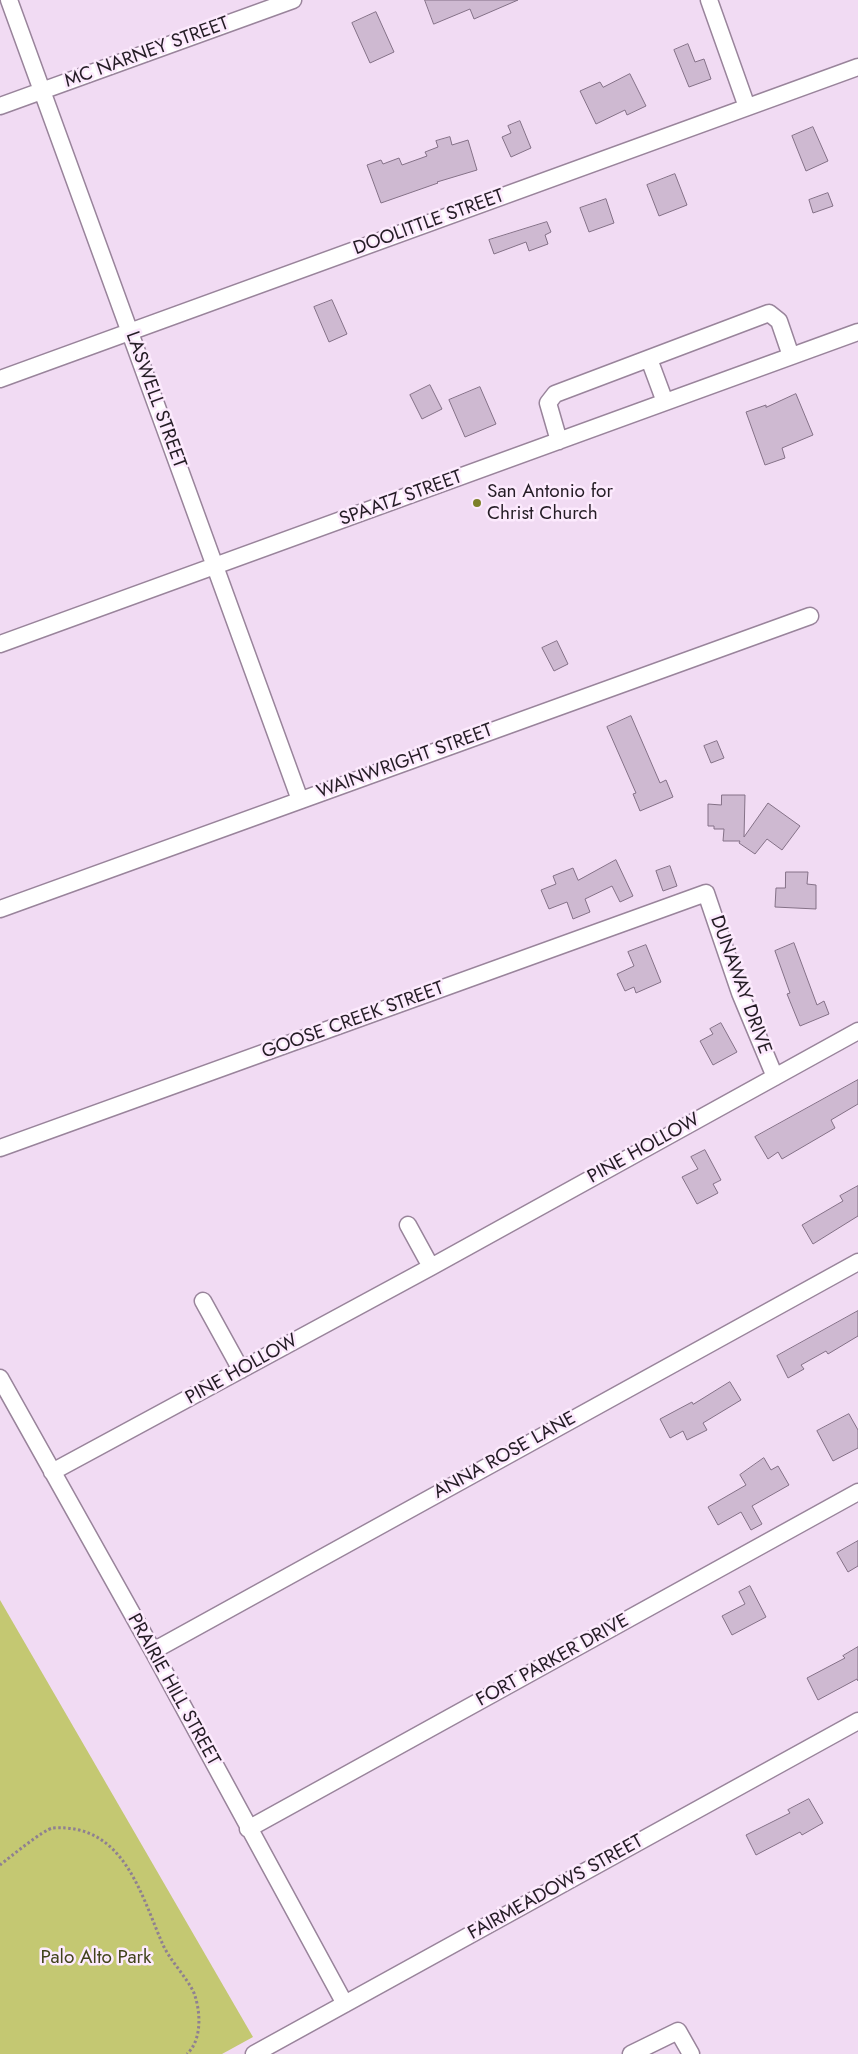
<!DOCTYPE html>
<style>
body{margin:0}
canvas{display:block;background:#f1dbf3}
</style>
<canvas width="858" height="2054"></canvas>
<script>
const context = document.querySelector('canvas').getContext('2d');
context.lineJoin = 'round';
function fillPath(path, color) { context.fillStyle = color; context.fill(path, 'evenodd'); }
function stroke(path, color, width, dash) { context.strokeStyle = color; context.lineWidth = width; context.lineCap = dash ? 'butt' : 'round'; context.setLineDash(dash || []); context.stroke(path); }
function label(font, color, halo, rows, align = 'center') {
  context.font = font + ' Jost,sans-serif'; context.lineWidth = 5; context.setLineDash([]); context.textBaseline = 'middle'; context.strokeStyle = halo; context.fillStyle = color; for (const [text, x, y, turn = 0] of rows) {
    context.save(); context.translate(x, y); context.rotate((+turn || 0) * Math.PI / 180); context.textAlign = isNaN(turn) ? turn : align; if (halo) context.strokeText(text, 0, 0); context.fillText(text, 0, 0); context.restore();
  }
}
fillPath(new Path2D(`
 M 0,1600 L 253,2037 L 222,2054 L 0,2054 Z`), '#c4c872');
const building = new Path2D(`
 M 425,0 L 518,0 L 474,19 L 470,9 L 434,24 Z
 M 376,12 L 394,52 L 370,63 L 352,23 Z
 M 688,44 L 695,62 L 704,59 L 711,79 L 689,87 L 674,50 Z
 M 630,74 L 646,106 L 627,115 L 625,110 L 596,124 L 580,91 L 600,82 L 603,87 Z
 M 520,121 L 531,148 L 511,157 L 502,137 L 511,133 L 508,126 Z
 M 813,127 L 828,161 L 806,171 L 792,136 Z
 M 450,137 L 452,145 L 468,140 L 477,170 L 437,182 L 438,183 L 381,203 L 367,165 L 381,160 L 383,164 L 399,158 L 402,165 L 427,156 L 425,152 L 438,147 L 436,141 Z
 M 675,174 L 687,205 L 659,216 L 647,185 Z
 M 828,193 L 833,206 L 813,213 L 809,200 Z
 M 606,199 L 614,223 L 589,232 L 580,208 Z
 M 547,222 L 551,232 L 545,235 L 548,244 L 529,251 L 526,242 L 494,254 L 489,240 Z
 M 332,300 L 347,334 L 329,342 L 314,307 Z
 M 430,385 L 442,409 L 422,419 L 410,395 Z
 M 480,387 L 496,424 L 465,437 L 449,400 Z
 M 796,394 L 813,435 L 782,448 L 785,458 L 765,465 L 746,412 L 766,405 L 766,407 Z
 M 557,641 L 568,664 L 554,671 L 542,648 Z
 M 631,716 L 660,783 L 666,780 L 673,797 L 640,811 L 633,794 L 636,793 L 607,727 Z
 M 717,741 L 724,758 L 711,763 L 704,746 Z
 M 722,795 L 745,795 L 744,837 L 768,803 L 800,826 L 782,850 L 767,839 L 755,854 L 739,843 L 740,841 L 723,841 L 724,829 L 714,829 L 714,826 L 708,826 L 708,804 L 721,805 Z
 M 616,860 L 633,896 L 620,902 L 612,886 L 585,899 L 590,912 L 573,919 L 567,902 L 549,909 L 541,890 L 556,884 L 553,876 L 573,868 L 578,880 Z
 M 670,866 L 677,886 L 663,891 L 656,871 Z
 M 786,872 L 808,872 L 807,884 L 816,885 L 816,909 L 775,907 L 776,888 L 785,888 Z
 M 794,943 L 817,1005 L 824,1001 L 829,1014 L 800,1026 L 787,994 L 790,993 L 775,951 Z
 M 646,945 L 661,982 L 636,993 L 634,987 L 625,991 L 617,974 L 634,966 L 628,952 Z
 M 721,1023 L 737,1052 L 713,1065 L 700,1041 L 713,1034 L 710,1029 Z
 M 858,1080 L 858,1104 L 831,1120 L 835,1128 L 782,1159 L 778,1152 L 768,1159 L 755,1137 Z
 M 705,1150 L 721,1180 L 713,1184 L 718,1193 L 697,1204 L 682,1177 L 698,1169 L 691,1157 Z
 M 858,1186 L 858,1216 L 813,1244 L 802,1225 L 843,1201 L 840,1196 Z
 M 858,1311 L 858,1336 L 828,1354 L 826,1351 L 801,1365 L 804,1369 L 788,1378 L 777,1356 Z
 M 730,1382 L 741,1400 L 703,1423 L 707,1430 L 687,1440 L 683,1431 L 670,1438 L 660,1419 L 692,1402 L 693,1404 Z
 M 849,1414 L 858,1430 L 858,1448 L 833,1461 L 817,1431 Z
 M 764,1458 L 771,1470 L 778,1466 L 789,1485 L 752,1506 L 762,1524 L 751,1530 L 741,1512 L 718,1525 L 708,1507 L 746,1485 L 740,1475 Z
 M 858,1541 L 858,1566 L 848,1572 L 837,1553 Z
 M 750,1586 L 766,1617 L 732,1635 L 722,1616 L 745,1604 L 739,1592 Z
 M 858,1647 L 858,1681 L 857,1679 L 818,1700 L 807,1678 L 845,1658 L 843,1656 Z
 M 809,1799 L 823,1823 L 802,1835 L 800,1832 L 756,1855 L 746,1835 L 790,1813 L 788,1810 Z`);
fillPath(building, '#ceb9d1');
stroke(building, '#847187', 1);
const minor = new Path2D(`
 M 9,0 L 300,800
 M 709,0 L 747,107
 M 0,106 L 293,0
 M 649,359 L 665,402
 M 0,379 L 858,67
 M 559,441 L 548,403 L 555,394 L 769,313 L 779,321 L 791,356
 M 0,644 L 858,332
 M 0,909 L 810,616
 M 0,1148 L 706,893 L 740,993 L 775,1077
 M 408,1225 L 431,1267
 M 203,1301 L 241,1370
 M 0,1378 L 153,1651 L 345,2004
 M 52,1472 L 431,1267 L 858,1031
 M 153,1651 L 858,1262
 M 248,1829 L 858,1492
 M 254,2054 L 858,1721
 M 631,2054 L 678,2031 L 691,2054`);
stroke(minor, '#99849b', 19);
stroke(new Path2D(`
 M 0,1865 C 9,1858 44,1829 53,1828 C 124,1823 141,1895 163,1945 C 171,1962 186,1976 194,1993 C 201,2012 202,2040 187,2054`), '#8f8091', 3, [2.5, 2.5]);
stroke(minor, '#fff', 16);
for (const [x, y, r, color] of [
 [477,503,5,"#7d8029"]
]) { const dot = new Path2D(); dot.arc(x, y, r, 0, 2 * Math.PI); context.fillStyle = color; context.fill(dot); stroke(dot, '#fceafd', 2); }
label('19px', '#241c25', '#fceafd', [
 ["MC NARNEY STREET",147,53,-20],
 ["DOOLITTLE STREET",429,223,-20],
 ["LASWELL STREET",155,400,70],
 ["SPAATZ STREET",401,499,-20],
 ["WAINWRIGHT STREET",405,762,-20],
 ["DUNAWAY DRIVE",740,985,70],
 ["GOOSE CREEK STREET",353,1021,-20],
 ["PINE HOLLOW",644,1149,-29],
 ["PINE HOLLOW",242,1370,-29],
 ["ANNA ROSE LANE",505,1456,-29],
 ["FORT PARKER DRIVE",553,1661,-29],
 ["PRAIRIE HILL STREET",173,1690,61],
 ["FAIRMEADOWS STREET",556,1888,-29]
]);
label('19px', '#241c25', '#fceafd', [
 ["San Antonio for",487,492],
 ["Christ Church",487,514]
], 'left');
label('19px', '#41431b', '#fceafd', [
 ["Palo Alto Park",96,1958]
]);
</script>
